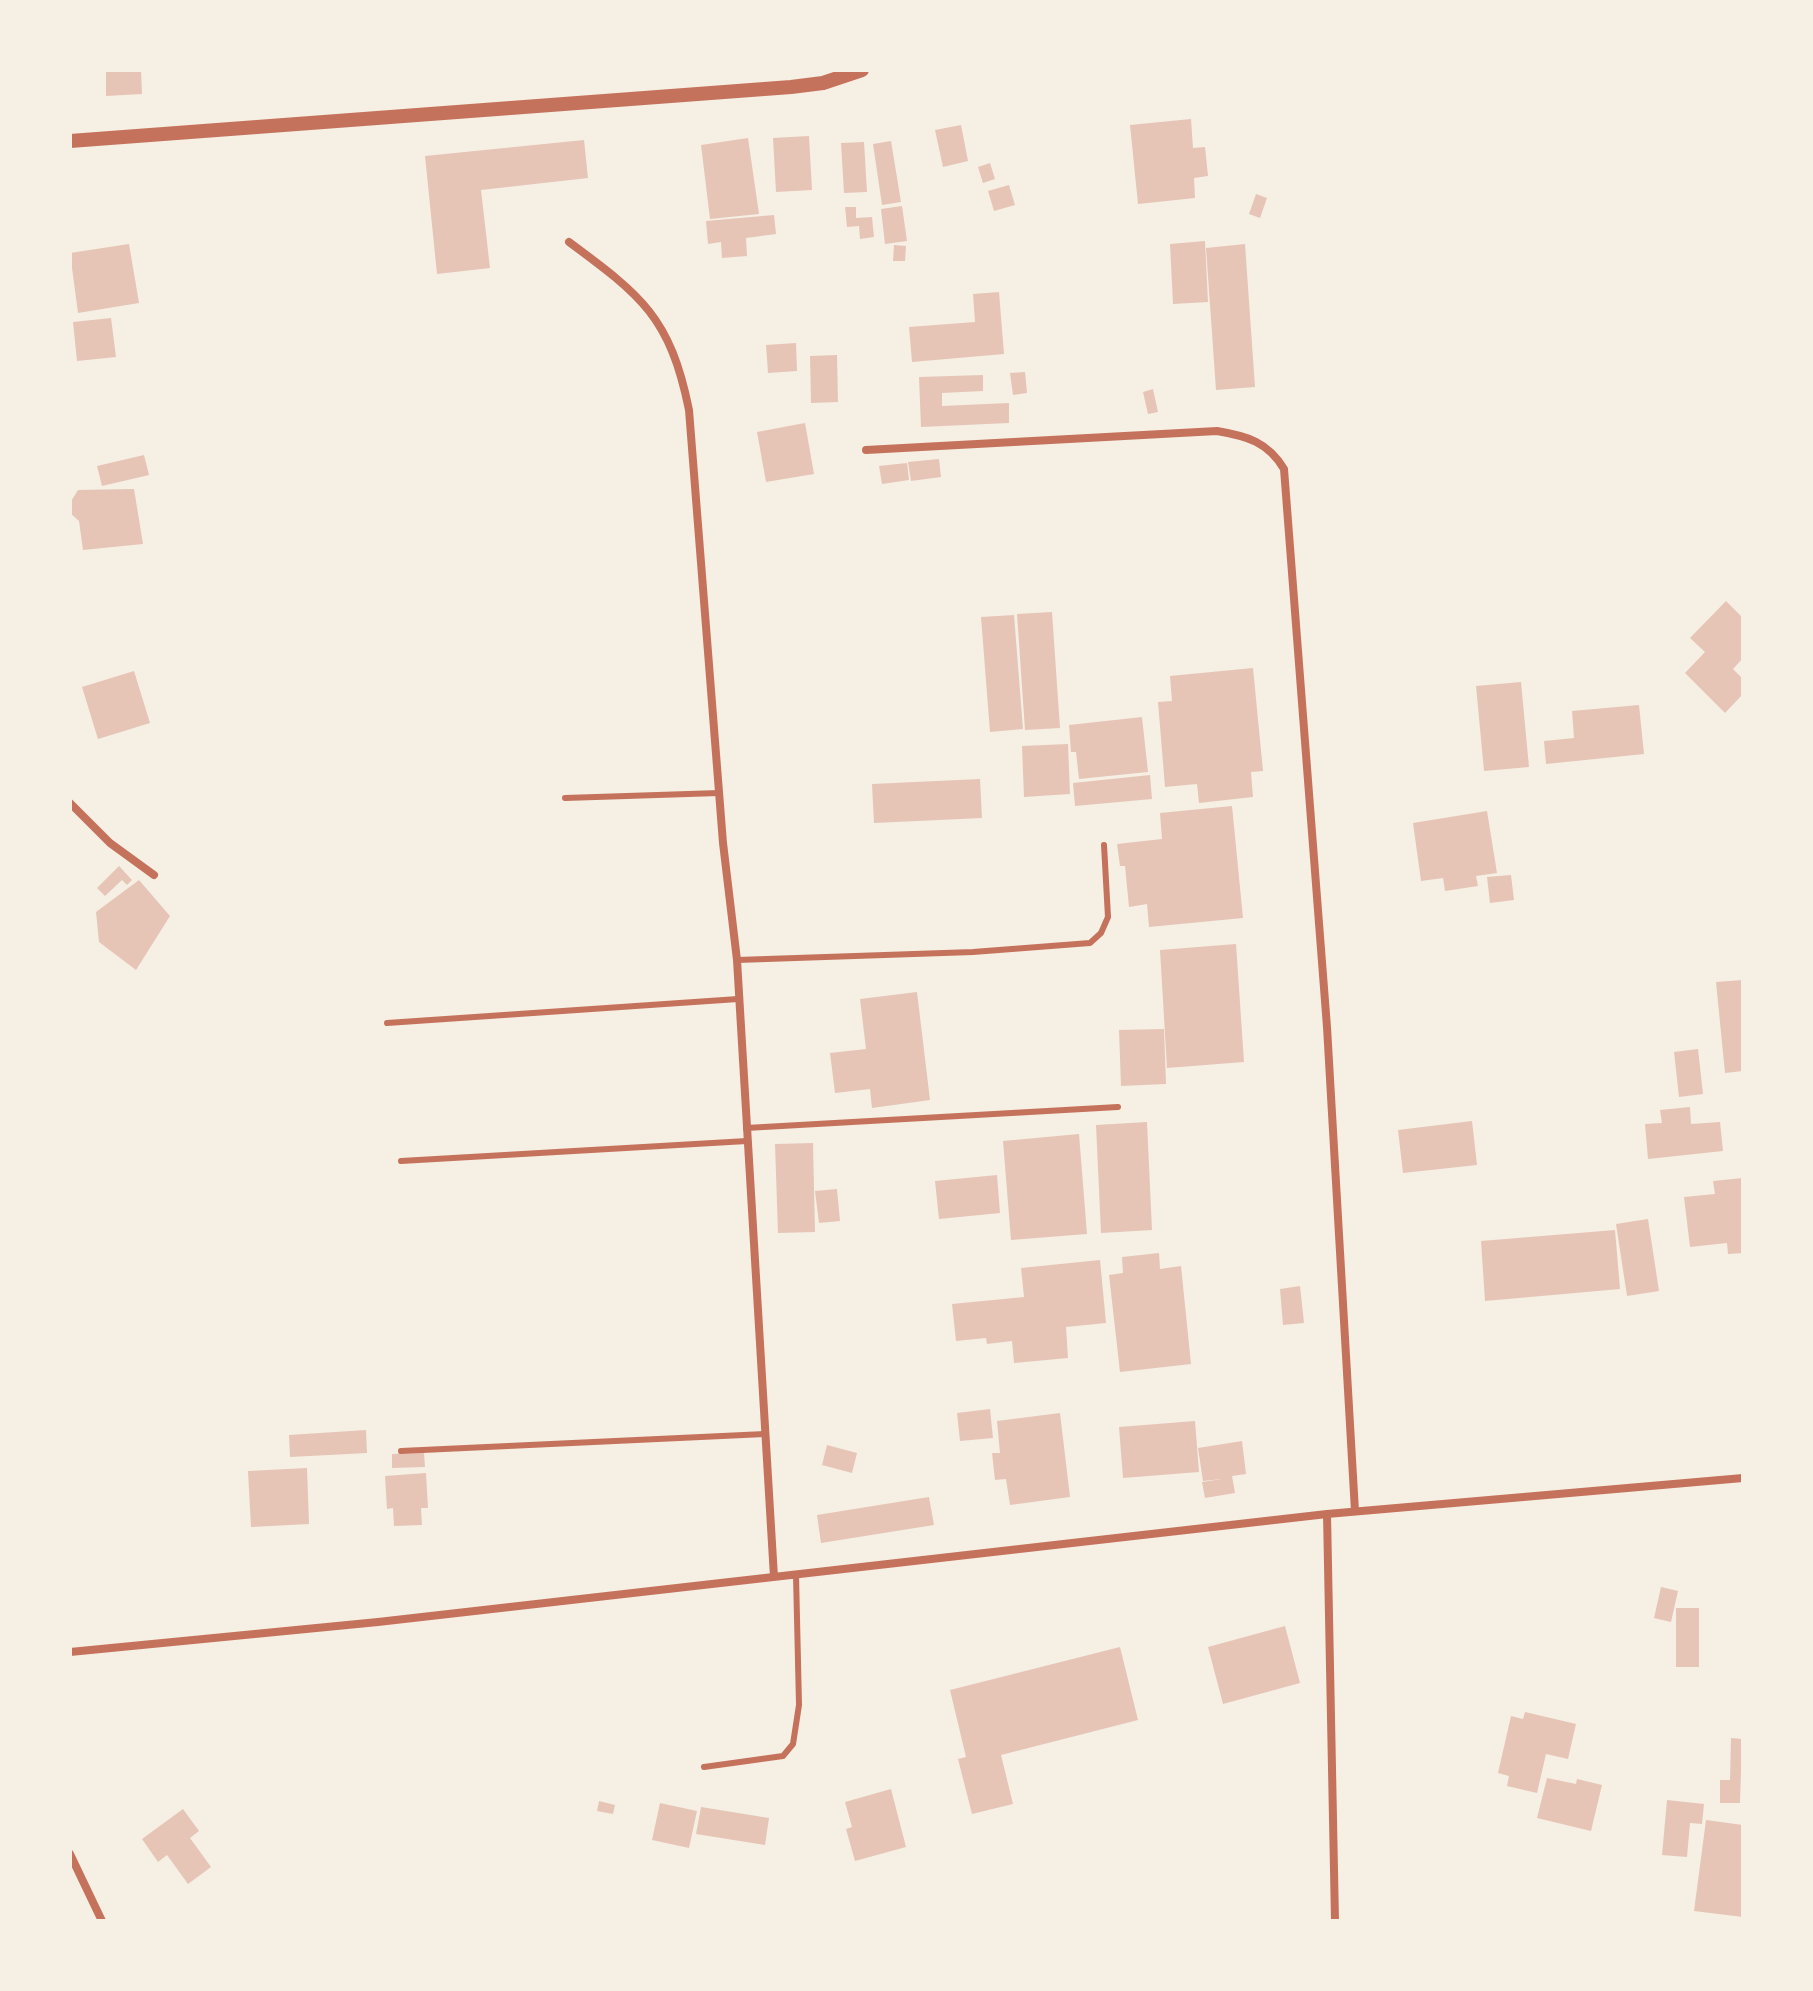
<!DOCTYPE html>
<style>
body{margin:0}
#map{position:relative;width:1813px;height:1991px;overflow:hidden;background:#f6efe4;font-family:"Fira Sans Condensed",sans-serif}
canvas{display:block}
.frame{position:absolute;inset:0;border:72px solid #f6efe4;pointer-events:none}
</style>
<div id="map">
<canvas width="1813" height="1991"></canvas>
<div class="frame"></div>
</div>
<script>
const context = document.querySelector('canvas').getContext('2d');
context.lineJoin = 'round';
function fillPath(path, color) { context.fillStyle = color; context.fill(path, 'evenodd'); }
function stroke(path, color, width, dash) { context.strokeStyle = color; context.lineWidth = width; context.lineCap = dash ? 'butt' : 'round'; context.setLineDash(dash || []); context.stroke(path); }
fillPath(new Path2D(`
 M 106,70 L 141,70 L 142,94 L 106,96 Z
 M 1191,119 L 1193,148 L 1205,147 L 1208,176 L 1194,178 L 1195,198 L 1138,204 L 1130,125 Z
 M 961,125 L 968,161 L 943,167 L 935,130 Z
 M 809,136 L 812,190 L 776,192 L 773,138 Z
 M 748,138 L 759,214 L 710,219 L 701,145 Z
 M 584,140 L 588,178 L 481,190 L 490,268 L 437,274 L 425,156 Z
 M 891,141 L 901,202 L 882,205 L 873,144 Z
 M 864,142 L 867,192 L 844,193 L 841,143 Z
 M 990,163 L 995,179 L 983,183 L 978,167 Z
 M 1009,185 L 1015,205 L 994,211 L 988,191 Z
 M 1256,194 L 1267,198 L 1260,218 L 1249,214 Z
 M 902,206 L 907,241 L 885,244 L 881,209 Z
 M 845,207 L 856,207 L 856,218 L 872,217 L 874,237 L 860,239 L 859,226 L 847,227 Z
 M 774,215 L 776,234 L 746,238 L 747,256 L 722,258 L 721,242 L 708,244 L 706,221 Z
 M 1205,241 L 1208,302 L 1173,304 L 1170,244 Z
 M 129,244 L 139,303 L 78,313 L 70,253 Z
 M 1245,244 L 1255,387 L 1216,390 L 1206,248 Z
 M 894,245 L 906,246 L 905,261 L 893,261 Z
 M 999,292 L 1004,354 L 912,362 L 909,327 L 975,322 L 973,294 Z
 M 111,318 L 116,357 L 77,361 L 73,322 Z
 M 796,343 L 797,371 L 768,373 L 766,345 Z
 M 837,355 L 838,402 L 811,403 L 810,356 Z
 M 1025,372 L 1027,393 L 1013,395 L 1010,373 Z
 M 983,375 L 983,391 L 942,393 L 942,406 L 1009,403 L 1009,423 L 921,427 L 919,377 Z
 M 1153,389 L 1158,412 L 1148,414 L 1143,392 Z
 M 805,423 L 814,474 L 766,482 L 757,432 Z
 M 144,455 L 149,475 L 102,486 L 97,466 Z
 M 939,459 L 941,477 L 911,481 L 908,462 Z
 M 907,463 L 909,480 L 882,484 L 879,466 Z
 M 134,489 L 143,544 L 83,550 L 79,521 L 70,513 L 70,503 L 78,490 Z
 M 1726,601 L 1743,618 L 1743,658 L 1733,669 L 1743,679 L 1743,694 L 1725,713 L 1685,673 L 1705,652 L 1690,638 Z
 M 1052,612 L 1060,728 L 1025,730 L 1017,614 Z
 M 1014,615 L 1023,729 L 990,732 L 981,617 Z
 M 1253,668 L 1263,771 L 1251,772 L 1253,797 L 1199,803 L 1197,784 L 1165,787 L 1158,702 L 1172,701 L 1170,676 Z
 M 134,671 L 150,723 L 98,739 L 82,687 Z
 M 1521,682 L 1529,767 L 1484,771 L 1476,686 Z
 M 1639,705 L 1644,754 L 1546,764 L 1544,741 L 1574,738 L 1572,711 Z
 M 1142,717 L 1148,772 L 1079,779 L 1076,752 L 1071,752 L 1069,725 Z
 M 1068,744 L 1070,794 L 1024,797 L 1022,746 Z
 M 1150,775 L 1152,799 L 1075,806 L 1073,783 Z
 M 980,779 L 982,818 L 874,823 L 872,784 Z
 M 1232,806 L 1243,918 L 1149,927 L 1147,904 L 1129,907 L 1125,866 L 1120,866 L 1117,844 L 1162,839 L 1160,813 Z
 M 1487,811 L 1497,873 L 1476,876 L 1478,886 L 1445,891 L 1443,878 L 1421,881 L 1413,823 Z
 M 119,866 L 132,880 L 127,885 L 122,880 L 105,896 L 97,888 Z
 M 1511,875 L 1514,900 L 1490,903 L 1487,877 Z
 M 139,880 L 170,916 L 136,970 L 99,942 L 96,912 Z
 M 1236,944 L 1244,1062 L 1167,1068 L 1160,950 Z
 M 1743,980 L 1743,1071 L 1725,1073 L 1716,982 Z
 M 917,992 L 930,1100 L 872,1108 L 870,1089 L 835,1093 L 830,1053 L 866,1049 L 860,999 Z
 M 1164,1029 L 1166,1084 L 1121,1086 L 1119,1030 Z
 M 1698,1049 L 1703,1094 L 1679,1097 L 1674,1052 Z
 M 1690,1107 L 1691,1124 L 1720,1122 L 1723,1151 L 1648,1159 L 1645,1124 L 1662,1123 L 1660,1110 Z
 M 1472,1121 L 1477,1165 L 1403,1173 L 1398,1130 Z
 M 1147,1122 L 1152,1230 L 1101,1233 L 1096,1125 Z
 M 1079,1134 L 1087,1234 L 1011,1240 L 1003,1141 Z
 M 813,1143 L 815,1232 L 778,1233 L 775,1144 Z
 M 997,1175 L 1000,1213 L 939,1219 L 935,1181 Z
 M 1743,1178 L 1743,1253 L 1728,1254 L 1727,1243 L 1690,1247 L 1684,1197 L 1715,1194 L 1713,1181 Z
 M 837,1189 L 840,1221 L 819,1223 L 815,1191 Z
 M 1648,1219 L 1659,1291 L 1627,1296 L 1616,1224 Z
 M 1615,1230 L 1620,1289 L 1485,1301 L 1481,1241 Z
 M 1159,1253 L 1160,1269 L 1181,1266 L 1191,1364 L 1120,1372 L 1109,1275 L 1123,1273 L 1122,1257 Z
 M 1100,1260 L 1106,1323 L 1066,1327 L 1068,1358 L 1014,1363 L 1012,1341 L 987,1344 L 986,1338 L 956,1341 L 952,1304 L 1024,1297 L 1021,1268 Z
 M 1300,1286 L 1304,1323 L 1283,1325 L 1280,1289 Z
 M 990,1409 L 993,1438 L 960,1441 L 957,1413 Z
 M 1060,1413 L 1070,1497 L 1010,1505 L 1006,1479 L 995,1480 L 992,1453 L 1000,1453 L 997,1421 Z
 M 1195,1421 L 1199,1472 L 1123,1478 L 1119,1427 Z
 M 366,1430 L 367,1453 L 290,1457 L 289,1435 Z
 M 1242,1441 L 1246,1474 L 1232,1476 L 1235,1493 L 1205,1498 L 1202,1482 L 1222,1479 L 1203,1481 L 1198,1448 Z
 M 827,1445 L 857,1453 L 852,1473 L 822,1465 Z
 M 424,1453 L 425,1467 L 392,1468 L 392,1454 Z
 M 307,1468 L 309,1524 L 251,1527 L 248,1471 Z
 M 426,1473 L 428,1508 L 421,1508 L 422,1525 L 394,1526 L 393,1508 L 387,1509 L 385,1476 Z
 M 929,1497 L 934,1525 L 821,1543 L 817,1515 Z
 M 1661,1587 L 1678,1591 L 1671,1622 L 1654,1618 Z
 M 1676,1608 L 1699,1608 L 1699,1667 L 1676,1667 Z
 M 1285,1626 L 1300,1683 L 1223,1704 L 1208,1647 Z
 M 1120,1647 L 1138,1720 L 1001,1755 L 1013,1804 L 972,1814 L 958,1759 L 966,1757 L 950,1690 Z
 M 1525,1712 L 1576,1724 L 1568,1759 L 1546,1754 L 1537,1793 L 1507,1786 L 1509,1776 L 1498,1773 L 1511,1716 L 1523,1719 Z
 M 1731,1738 L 1742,1739 L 1740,1803 L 1720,1803 L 1720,1780 L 1730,1780 Z
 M 1547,1778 L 1576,1784 L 1577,1779 L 1602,1785 L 1591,1831 L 1537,1818 Z
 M 891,1789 L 906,1847 L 855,1861 L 846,1829 L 852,1827 L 845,1802 Z
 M 1667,1800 L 1704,1804 L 1702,1824 L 1690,1823 L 1687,1857 L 1662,1855 Z
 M 599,1801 L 615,1805 L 613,1814 L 597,1811 Z
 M 660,1803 L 697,1811 L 689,1848 L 652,1840 Z
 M 701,1807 L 769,1818 L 765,1845 L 696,1834 Z
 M 183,1809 L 199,1831 L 190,1838 L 211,1867 L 188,1884 L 167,1855 L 158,1862 L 142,1839 Z
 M 1706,1820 L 1743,1825 L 1743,1917 L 1694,1911 Z`), '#e6c5b7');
stroke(new Path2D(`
 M 565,798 L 719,793
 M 737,960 L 973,952 L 1090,943 L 1101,933 L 1108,917 L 1104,845
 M 387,1023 L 738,999
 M 746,1128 L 1118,1107
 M 401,1161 L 747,1141
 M 401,1451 L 765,1434
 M 704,1767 L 783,1756 L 793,1744 L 799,1705 L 796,1575`), '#c5725c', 6);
stroke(new Path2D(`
 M 569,242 C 642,296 670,317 689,410 L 723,843 L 737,960 L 774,1577
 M 866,450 L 1217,431 C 1247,436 1268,442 1284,469 L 1327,1027 L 1355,1511
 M 70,803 L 110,843 L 154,875
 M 1327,1514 L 1335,1921
 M 70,1652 L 378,1622 L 1327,1514 L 1743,1478
 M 70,1854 L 102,1921`), '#c5725c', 8);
stroke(new Path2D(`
 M 70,141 L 791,87 L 823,83 L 862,70`), '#c5725c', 14);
</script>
